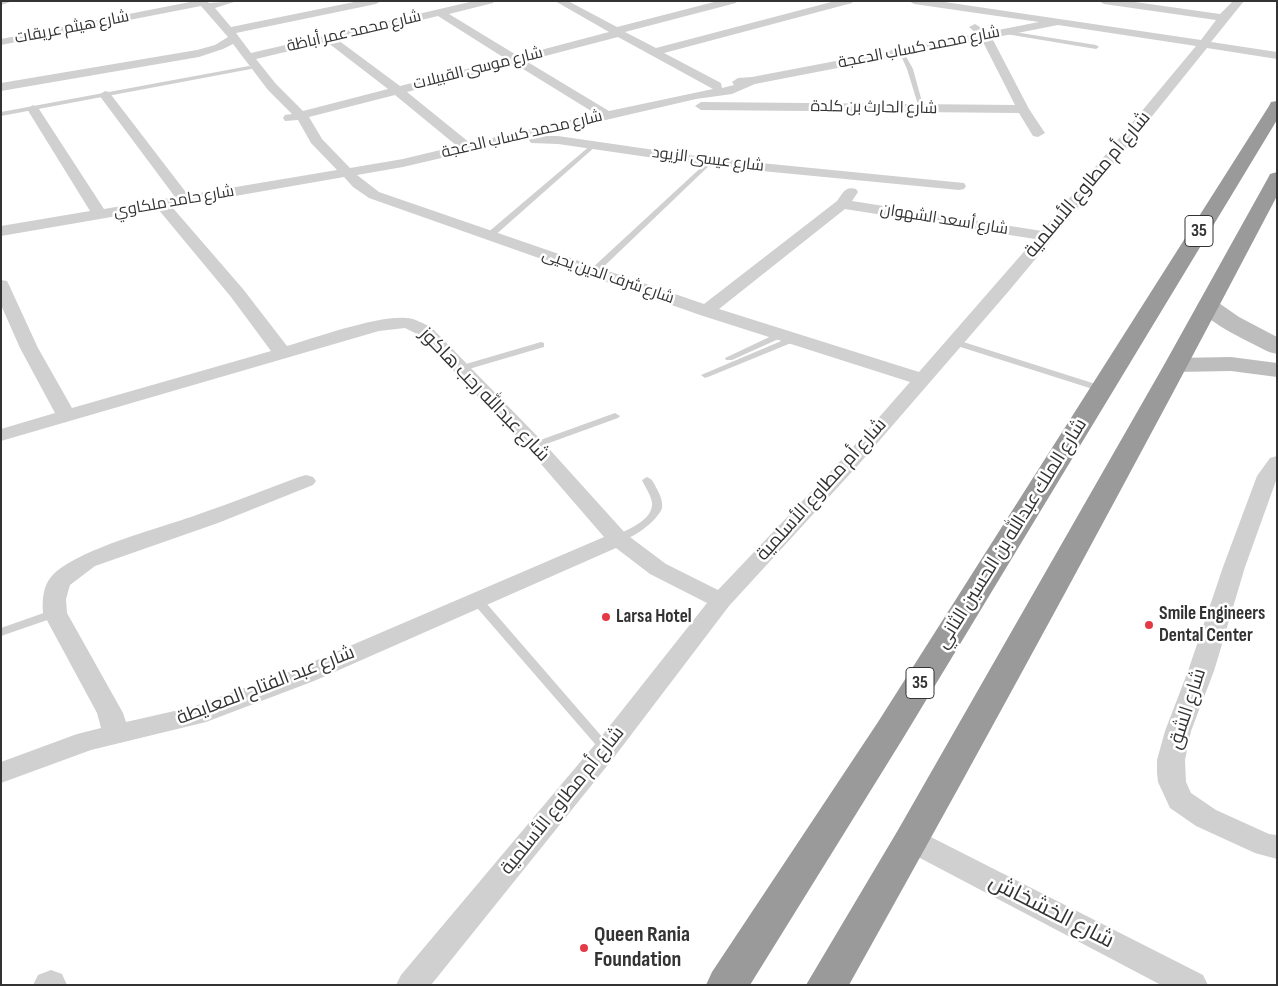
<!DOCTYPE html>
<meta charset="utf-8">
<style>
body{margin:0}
#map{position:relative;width:1278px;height:986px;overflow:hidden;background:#fff;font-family:"Sofia Sans Condensed",sans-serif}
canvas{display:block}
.frame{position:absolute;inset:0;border:2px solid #333;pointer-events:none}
</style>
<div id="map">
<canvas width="1278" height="986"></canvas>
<div class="frame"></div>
</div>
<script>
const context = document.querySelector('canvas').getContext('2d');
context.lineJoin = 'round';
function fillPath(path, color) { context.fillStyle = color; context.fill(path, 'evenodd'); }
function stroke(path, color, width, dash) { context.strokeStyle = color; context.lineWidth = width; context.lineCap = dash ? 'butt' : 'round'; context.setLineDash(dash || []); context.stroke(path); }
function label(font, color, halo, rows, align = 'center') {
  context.font = font + ' "Sofia Sans Condensed",Cairo,sans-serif'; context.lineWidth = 5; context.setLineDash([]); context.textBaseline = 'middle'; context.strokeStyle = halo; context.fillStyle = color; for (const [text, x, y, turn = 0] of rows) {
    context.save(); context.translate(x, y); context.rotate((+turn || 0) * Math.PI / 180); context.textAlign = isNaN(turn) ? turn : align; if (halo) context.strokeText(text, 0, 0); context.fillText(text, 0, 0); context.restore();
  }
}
fillPath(new Path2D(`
 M 1002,30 L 1096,45 L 1099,47 L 1096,49 L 1000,33 L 1000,31 Z
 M 899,51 L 903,51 L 913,69 L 924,109 L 919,108 L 907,69 Z
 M 249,66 L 252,68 L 251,69 L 1,116 L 1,112 Z
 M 591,145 L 596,146 L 492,238 L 486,238 L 486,234 Z
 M 708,161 L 713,162 L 596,274 L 590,274 L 590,270 Z
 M 780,332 L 784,335 L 783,337 L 732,360 L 726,360 L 725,358 Z
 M 793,336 L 797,339 L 796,341 L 708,377 L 705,378 L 701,375 Z
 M 954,339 L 1105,387 L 1106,389 L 1102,392 L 1099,391 L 951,344 L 951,340 Z
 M 541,342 L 544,343 L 544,347 L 462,371 L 458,368 L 459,366 Z
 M 615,413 L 620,416 L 618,418 L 538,447 L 535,448 L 530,445 L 532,443 Z
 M 647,477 C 653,479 654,484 657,489 C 660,495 663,501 662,508 C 658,521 627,544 614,541 L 613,539 L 614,537 C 627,529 653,521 652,503 C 651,495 645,487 642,480 Z
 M 476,595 L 480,596 L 610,746 L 612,749 L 610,752 L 606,754 L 602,752 L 472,602 L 470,599 L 472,596 Z
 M 55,609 L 59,610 L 61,613 L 59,616 L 1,636 L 1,628 Z`), '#d0d0d0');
fillPath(new Path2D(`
 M 1,1 L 13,1 L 1,5 Z
 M 195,1 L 207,1 L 209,3 L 237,1 L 215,8 L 231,27 L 359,1 L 381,1 L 376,4 L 236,33 L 251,53 L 474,1 L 494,1 L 493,3 L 449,14 L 518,56 L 609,32 L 555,1 L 568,1 L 617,27 L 718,1 L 737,1 L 736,3 L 625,32 L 656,48 L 835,1 L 853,1 L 852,3 L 664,53 L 721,83 L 722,88 L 734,85 L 732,82 L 738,78 L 752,77 L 977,34 L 969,27 L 975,24 L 988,32 L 1039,22 L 914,4 L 909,1 L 938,1 L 1201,40 L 1216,20 L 1104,4 L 1099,1 L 1128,1 L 1220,14 L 1233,1 L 1244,1 L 1211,42 L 1277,52 L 1277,59 L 1207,48 L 1087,197 L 1008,292 L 860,463 L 729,606 L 615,756 L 431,985 L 396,985 L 401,975 L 597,742 L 707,603 L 650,574 L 616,548 L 314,681 L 206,722 L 91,750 L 1,783 L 1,762 L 77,734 L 101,728 L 97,713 L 43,613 C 42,601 43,586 51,577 C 75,549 165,527 202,513 C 234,502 266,489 299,477 L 306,475 L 313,477 L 316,481 L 313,485 L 218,523 L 95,566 L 70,585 L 66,599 L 67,613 L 123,713 L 126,722 L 192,707 L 296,669 L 604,537 L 528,449 L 419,335 L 405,328 L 379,331 L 1,441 L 1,429 L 55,413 L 20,348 L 1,305 L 1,280 L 7,281 L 9,285 L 38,348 L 72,408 L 271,351 L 231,297 L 158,209 L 1,236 L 1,226 L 90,211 L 27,109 L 33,105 L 39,109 L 104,209 L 175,197 L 99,95 L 105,91 L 109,92 L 188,195 L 337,170 L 311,143 L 298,120 L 285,121 L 283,118 L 285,115 L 292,114 L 268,90 L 233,44 L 223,49 L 199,57 L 1,91 L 1,83 L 197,50 L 215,45 L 228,37 L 201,6 L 1,45 L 1,39 ZM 438,16 L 506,59 L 400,86 L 338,40 ZM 1058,25 L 1196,46 L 1042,231 L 852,201 L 858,192 L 856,189 C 845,186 843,193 837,201 L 704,304 L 379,192 L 357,175 L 403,167 L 531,137 L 529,140 L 531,143 L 558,144 L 710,166 L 959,190 L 964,189 L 966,186 L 964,183 L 710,158 L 558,136 L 537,136 L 696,99 L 732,94 L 755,84 L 982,40 L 1015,105 L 701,102 L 695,106 L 701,110 L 1019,113 L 1033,136 L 1038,137 L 1045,133 L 1029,109 L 992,38 ZM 618,37 L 713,89 L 609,111 L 526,61 ZM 327,42 L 388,89 L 303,111 L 276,84 L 256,59 ZM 515,64 L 596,114 L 470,143 L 407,92 ZM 395,95 L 457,146 L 403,159 L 350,168 L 322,139 L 309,117 ZM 344,177 L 353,187 L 369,198 L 700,315 L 910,382 L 846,455 L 718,590 L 666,564 L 626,534 L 542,441 L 431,327 C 423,324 415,318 406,318 C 375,316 319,337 287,346 L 243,289 L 172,207 ZM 845,209 L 1035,239 L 919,372 L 719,309 Z
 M 1277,456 L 1277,478 L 1245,567 L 1214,671 L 1191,731 L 1185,760 L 1186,782 L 1191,793 L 1216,810 L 1269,834 L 1277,835 L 1277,859 L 1255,853 L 1196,826 L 1170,808 L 1158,782 L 1157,773 L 1157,760 L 1165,731 L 1188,671 L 1223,567 L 1257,476 L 1270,458 Z
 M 911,829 L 921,832 L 1203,975 L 1208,985 L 1161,985 L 901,848 L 897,840 L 901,832 Z
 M 51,970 L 62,974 L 67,985 L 33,985 L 38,975 Z`), '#d0d0d0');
fillPath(new Path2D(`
 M 1208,299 L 1216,301 L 1239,317 L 1277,337 L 1277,354 L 1269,352 C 1248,341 1210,325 1197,306 L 1200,301 Z
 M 1231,357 L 1277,363 L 1277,377 L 1231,371 L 1176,372 L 1168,370 L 1164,365 L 1168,360 L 1176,358 Z`), '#bdbdbd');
fillPath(new Path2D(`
 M 1277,101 L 1277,120 L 902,740 L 750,985 L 706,985 L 712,972 L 878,722 L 1269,106 L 1271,102 Z
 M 1277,172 L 1277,196 C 1138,461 995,724 849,985 L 806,985 L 898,830 L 1164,365 L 1268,178 L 1270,174 Z`), '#9a9a9a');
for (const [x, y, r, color] of [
 [606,617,5,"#e63946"],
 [1149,625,5,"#e63946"],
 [584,948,5,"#e63946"]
]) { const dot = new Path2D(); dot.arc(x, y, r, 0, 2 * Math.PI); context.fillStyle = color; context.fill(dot); stroke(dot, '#fff', 2); }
label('16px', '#333', '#fff', [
 ["شارع هيثم عريقات",72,28,-11],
 ["شارع محمد عمر أباظة",354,32,-13],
 ["شارع محمد كساب الدعجة",919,48,-11],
 ["شارع موسى القبيلات",478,69,-14],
 ["شارع الحارث بن كلدة",874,108,1],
 ["شارع محمد كساب الدعجة",522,135,-13],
 ["شارع عيسى الزيود",708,160,7],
 ["شارع حامد ملكاوي",174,202,-10],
 ["شارع أسعد الشهوان",944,220,9],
 ["شارع شرف الدين يحيى",608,277,19]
]);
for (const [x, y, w] of [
 [1199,231,28],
 [920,683,28]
]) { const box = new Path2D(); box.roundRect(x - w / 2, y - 15.5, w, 31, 4); context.fillStyle = '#fff'; context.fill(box); stroke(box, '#333', 1); }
label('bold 18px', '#333', null, [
 ["35",1199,231],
 ["35",920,683]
]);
label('19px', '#333', '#fff', [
 ["شارع أم مطاوع الأسلمية",1088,185,-50],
 ["شارع عبدالله رجب هاكوز",484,395,46],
 ["شارع أم مطاوع الأسلمية",822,490,-48],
 ["شارع الملك عبدالله بن الحسين الثاني",1012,534,-58],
 ["شارع عبد الفتاح المعايطة",266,686,-21],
 ["شارع الشق",1188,709,-72],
 ["شارع أم مطاوع الأسلمية",563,801,-51]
]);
label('bold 19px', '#333', '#fff', [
 ["Smile Engineers",1159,614],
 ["Dental Center",1159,636],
 ["Larsa Hotel",616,617]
], 'left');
label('22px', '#333', '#fff', [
 ["شارع الخشخاش",1051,912,27]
]);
label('bold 22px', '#333', '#fff', [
 ["Queen Rania",594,935],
 ["Foundation",594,960]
], 'left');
</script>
